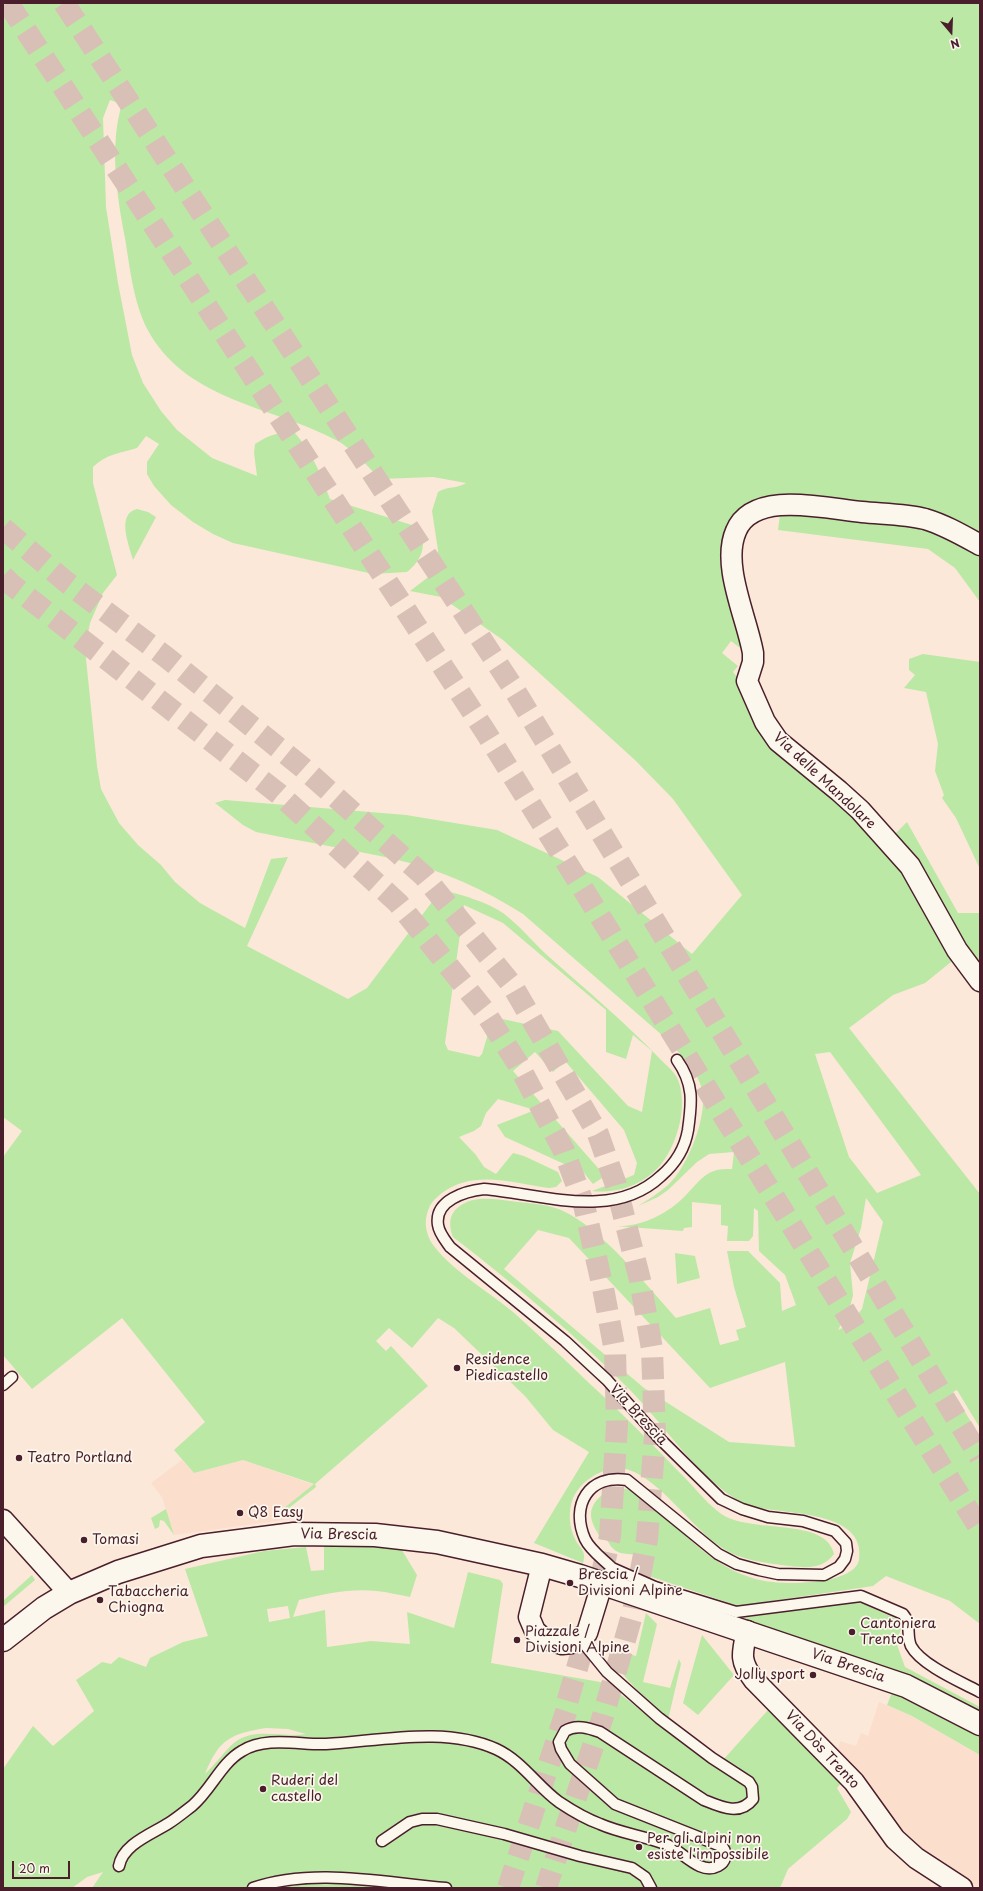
<!DOCTYPE html>
<meta charset="utf-8">
<style>
body{margin:0}
#map{position:relative;width:983px;height:1891px;overflow:hidden;background:#fbe8d9;font-family:"Playpen Sans",sans-serif}
canvas{display:block}
.frame{position:absolute;inset:0;border:4px solid #4a1f2b;pointer-events:none}
.north{position:absolute;left:931px;top:12px;width:40px;height:40px;-webkit-text-stroke:3px #fbf7ec;paint-order:stroke;rotate:161deg;font-size:11px;font-weight:700;line-height:16px;text-align:center;color:#4a1f2b}
.north::after{content:'';display:block;margin:auto;width:14px;height:18px;background:#4a1f2b;clip-path:polygon(50% 0,100% 100%,50% 72%,0 100%)}
.scale{position:absolute;left:12px;top:1861px;width:58px;height:18px;box-sizing:border-box;border:2px solid #4a1f2b;border-top:0;padding-left:5px;font-size:12px;line-height:14px;white-space:nowrap;color:#4a1f2b;-webkit-text-stroke:3px #fbf7ec;paint-order:stroke}
</style>
<div id="map">
<canvas width="983" height="1891"></canvas>
<div class="frame"></div>
<div class="north">N</div>
<div class="scale">20 m</div>
</div>
<script>
const context = document.querySelector('canvas').getContext('2d');
context.lineJoin = 'round';
function fillPath(path, color) { context.fillStyle = color; context.fill(path, 'evenodd'); }
function stroke(path, color, width, dash) { context.strokeStyle = color; context.lineWidth = width; context.lineCap = dash ? 'butt' : 'round'; context.setLineDash(dash || []); context.stroke(path); }
function label(font, color, halo, rows, align = 'center') {
  context.font = font + ' "Playpen Sans",sans-serif'; context.lineWidth = 3.5; context.setLineDash([]); context.textBaseline = 'middle'; context.strokeStyle = halo; context.fillStyle = color; for (const [text, x, y, turn = 0] of rows) {
    context.save(); context.translate(x, y); context.rotate((+turn || 0) * Math.PI / 180); context.textAlign = isNaN(turn) ? turn : align; if (halo) context.strokeText(text, 0, 0); context.fillText(text, 0, 0); context.restore();
  }
}
fillPath(new Path2D(`
 M 182,1460 L 194,1473 L 243,1460 L 314,1485 L 284,1509 L 291,1519 L 174,1535 L 162,1497 L 151,1483 Z
 M 879,1702 L 912,1716 L 980,1755 L 980,1888 L 946,1869 L 908,1841 L 837,1754 L 840,1741 L 856,1746 L 861,1733 L 868,1736 Z`), '#fbdecc');
fillPath(new Path2D(`
 M 3,3 L 980,3 L 980,540 L 808,499 L 733,526 L 748,654 L 731,641 L 722,653 L 738,666 L 733,672 L 824,784 L 902,872 L 956,958 L 925,983 L 893,995 L 849,1028 L 980,1194 L 980,1428 L 957,1390 L 953,1392 L 980,1437 L 980,1624 L 950,1601 L 886,1576 L 873,1586 L 738,1606 L 649,1576 L 639,1555 C 622,1553 616,1556 607,1540 L 601,1540 C 598,1532 591,1524 591,1515 C 591,1499 611,1485 626,1489 C 644,1494 684,1536 702,1550 C 720,1565 742,1577 765,1581 C 785,1585 854,1585 859,1560 C 867,1509 782,1515 752,1506 C 743,1504 736,1499 728,1494 C 690,1466 664,1425 631,1391 C 576,1335 515,1285 453,1237 C 448,1223 449,1212 463,1204 C 476,1196 496,1199 510,1201 C 526,1203 547,1204 561,1210 C 602,1228 646,1285 676,1318 L 710,1308 L 720,1345 L 739,1340 L 736,1330 L 746,1327 L 734,1287 L 727,1251 L 748,1251 L 780,1283 L 782,1311 L 796,1305 L 785,1275 L 759,1251 L 758,1211 L 754,1208 L 753,1236 L 749,1241 L 727,1241 L 728,1226 L 721,1225 L 721,1205 L 692,1202 L 692,1227 L 684,1228 L 683,1231 L 614,1226 C 640,1228 668,1214 686,1195 C 694,1187 702,1175 714,1171 C 719,1169 726,1169 732,1169 L 734,1152 L 709,1154 L 697,1162 L 668,1190 L 658,1197 L 638,1206 C 648,1200 659,1193 668,1185 C 688,1167 710,1112 701,1086 C 697,1072 680,1055 671,1043 L 523,914 C 485,890 442,870 398,860 C 351,849 303,842 256,832 L 243,825 L 215,803 L 225,800 L 406,815 L 497,830 L 598,877 L 692,954 L 742,895 L 673,799 L 636,761 L 503,640 L 441,597 L 410,591 L 431,575 L 437,563 L 438,550 L 432,511 L 438,492 C 447,486 457,489 466,483 L 433,477 L 381,479 C 368,467 352,449 338,441 C 275,407 190,402 150,334 C 134,307 130,269 125,238 C 117,196 109,146 122,104 L 110,100 L 103,118 L 106,207 L 118,283 L 132,355 L 143,383 L 161,411 L 177,430 L 212,458 L 257,476 L 254,453 L 255,444 C 269,435 278,432 294,432 C 313,454 320,472 330,499 L 418,527 C 428,545 422,560 407,572 L 373,574 L 233,543 L 213,534 L 193,522 L 171,505 L 154,486 L 147,474 L 147,462 L 159,444 L 146,436 L 137,448 C 121,453 106,454 93,467 L 93,483 L 117,575 L 103,593 L 90,623 L 85,649 L 97,766 L 101,789 L 119,823 L 138,845 L 161,865 L 175,882 L 200,903 L 245,928 L 271,859 L 288,857 L 247,946 L 348,999 L 367,988 L 441,890 C 458,893 489,903 503,913 C 519,925 532,941 547,955 C 585,989 625,1022 660,1059 C 666,1065 675,1072 678,1080 C 688,1105 678,1142 662,1163 C 646,1184 618,1194 592,1191 L 634,1175 L 637,1163 L 624,1130 L 565,1061 L 553,1072 L 535,1052 L 513,1071 L 605,1176 L 593,1184 L 584,1173 L 505,1137 L 497,1125 L 535,1110 L 498,1099 L 486,1113 L 481,1126 L 474,1131 L 459,1137 L 476,1155 L 484,1167 L 496,1174 L 513,1153 L 524,1156 L 558,1172 L 562,1181 L 556,1187 L 549,1188 C 514,1183 473,1169 442,1193 C 437,1197 431,1202 429,1208 C 424,1219 425,1231 431,1242 C 448,1268 488,1291 513,1312 C 539,1335 564,1359 589,1383 C 620,1411 649,1441 678,1471 C 692,1484 705,1502 720,1513 C 749,1535 826,1516 834,1554 C 823,1569 807,1568 790,1566 C 767,1563 741,1561 721,1547 C 691,1528 657,1474 622,1468 C 614,1467 606,1470 599,1473 C 588,1478 578,1487 573,1498 C 568,1511 569,1527 575,1539 C 580,1549 587,1551 583,1563 L 534,1543 L 589,1452 L 553,1430 L 525,1396 L 454,1328 L 438,1318 L 412,1348 L 389,1328 L 376,1341 L 386,1351 L 391,1346 L 428,1386 L 315,1484 L 316,1487 L 285,1511 L 283,1509 L 314,1484 L 243,1460 L 194,1473 L 174,1450 L 205,1422 L 122,1318 L 32,1389 L 3,1355 L 3,1157 L 22,1131 L 3,1117 ZM 464,905 L 503,923 L 606,1010 L 606,1052 L 626,1059 L 633,1035 L 652,1051 L 642,1112 L 628,1106 L 558,1031 L 493,1017 L 482,1054 L 479,1057 L 448,1050 L 445,1043 ZM 830,1052 L 921,1175 L 877,1193 L 849,1157 L 815,1054 ZM 866,1198 L 883,1222 L 862,1309 L 849,1325 L 838,1330 L 850,1307 L 853,1295 L 850,1263 L 861,1228 ZM 538,1230 L 569,1238 L 710,1388 L 785,1362 L 795,1447 L 729,1442 L 644,1388 L 504,1269 Z
 M 137,509 L 148,512 L 156,517 L 133,560 C 129,545 116,514 137,509 Z
 M 780,515 L 825,515 L 928,528 L 980,554 L 980,602 L 955,568 L 928,549 L 778,530 Z
 M 923,654 L 980,662 L 980,869 L 956,818 L 942,798 L 944,795 L 935,771 L 938,744 L 926,692 L 904,688 L 915,675 L 909,670 L 909,659 Z
 M 907,822 L 958,913 L 980,913 L 980,971 L 891,838 Z
 M 675,1253 L 695,1256 L 700,1278 L 677,1284 Z
 M 166,1509 L 174,1535 L 164,1521 L 160,1520 L 159,1527 L 155,1529 L 151,1518 Z
 M 324,1544 L 400,1547 L 417,1575 L 410,1597 C 399,1595 388,1592 376,1591 C 351,1588 324,1594 299,1600 L 293,1617 L 325,1610 L 327,1647 L 371,1641 L 410,1644 L 407,1612 L 454,1628 L 468,1572 L 500,1580 L 503,1584 L 491,1663 L 606,1683 L 680,1741 L 686,1733 L 723,1760 L 768,1710 L 842,1782 L 837,1788 L 851,1812 L 847,1819 L 788,1869 L 780,1888 L 92,1888 L 103,1872 L 87,1877 L 72,1888 L 3,1888 L 3,1769 L 33,1726 L 53,1746 L 94,1711 L 76,1680 L 102,1662 L 111,1664 L 119,1657 L 146,1667 L 150,1658 L 183,1642 L 208,1636 L 185,1569 L 264,1551 L 306,1547 L 311,1571 L 324,1570 ZM 288,1606 L 290,1618 L 269,1622 L 267,1609 ZM 266,1728 L 288,1729 L 306,1734 C 283,1738 256,1727 235,1742 C 224,1751 216,1764 205,1774 C 219,1739 230,1734 266,1728 Z
 M 32,1575 L 35,1580 L 3,1607 L 3,1601 Z
 M 857,1601 L 901,1621 L 903,1624 L 896,1642 L 905,1667 L 980,1707 L 980,1714 L 874,1664 L 735,1619 Z
 M 646,1613 L 657,1624 L 643,1682 L 670,1688 L 679,1659 L 681,1664 L 668,1720 C 656,1707 624,1679 617,1666 C 614,1661 614,1656 614,1650 L 636,1656 Z
 M 702,1635 L 734,1675 L 698,1715 L 683,1703 Z
 M 893,1690 L 980,1735 L 980,1755 L 912,1716 L 887,1705 Z`), '#bbe8a5');
stroke(new Path2D(`
 M 3,528 L 65,581 L 166,657 L 302,767 L 424,876 L 512,985 L 598,1134 L 616,1185 L 640,1280 L 652,1349 L 655,1436 L 647,1539 L 633,1612 L 603,1716 L 546,1888
 M 3,576 L 12,585 L 279,794 L 398,903 L 483,1009 L 518,1064 L 564,1151 L 584,1205 L 603,1288 L 615,1351 L 617,1425 L 610,1536 L 596,1602 L 567,1703 L 568,1706 L 508,1888`), '#d8c0b6', 22, [22, 11]);
stroke(new Path2D(`
 M 8,3 L 485,731 L 980,1529
 M 64,3 L 512,686 L 980,1457`), '#d8c0b6', 22, [22, 11]);
const service = new Path2D(`
 M 3,1385 L 12,1377
 M 612,1568 C 603,1559 590,1550 585,1539 C 570,1505 589,1474 627,1480 L 718,1554 L 737,1564 L 759,1570 L 778,1574 L 824,1575 L 839,1567 L 845,1559 L 847,1551 L 846,1543 L 835,1531 L 803,1521 L 768,1517 L 742,1509 L 721,1499 L 657,1436 L 607,1380 L 565,1341 L 450,1247 C 445,1240 439,1233 438,1225 C 434,1200 466,1191 484,1189 C 542,1194 613,1221 661,1176 C 675,1164 685,1148 688,1130 C 692,1102 694,1084 677,1060
 M 609,1573 L 612,1568 L 655,1587 L 736,1612 L 861,1596 L 903,1614 C 912,1624 906,1635 911,1646 C 921,1665 961,1682 980,1692
 M 382,1841 L 410,1822 L 422,1819 L 437,1819 L 504,1834 L 580,1856 L 632,1868 L 645,1877 L 651,1888
 M 119,1866 C 123,1844 152,1834 169,1823 C 177,1818 184,1812 192,1806 C 211,1790 221,1763 242,1751 C 266,1736 300,1745 326,1744 C 380,1741 445,1726 496,1749 C 522,1761 537,1786 559,1802 C 571,1810 586,1819 600,1824 C 620,1833 644,1836 665,1844 C 681,1849 699,1876 718,1866 C 722,1864 724,1862 725,1858 C 726,1853 725,1849 721,1846 L 615,1804 L 570,1764 L 561,1749 L 559,1742 L 565,1731 C 576,1724 588,1728 600,1732 L 704,1800 C 721,1807 740,1816 753,1799 L 752,1787 L 749,1782 L 712,1758 L 659,1718 L 607,1672 L 580,1639
 M 253,1888 C 313,1867 384,1883 446,1888`);
const minor = new Path2D(`
 M 980,545 C 962,535 945,525 925,519 C 906,514 882,514 862,512 C 828,509 753,489 736,531 C 721,565 747,618 753,653 L 753,662 L 747,681 L 765,722 L 778,741 L 839,791 L 860,810 L 910,866 L 957,950 L 980,981
 M 3,1520 L 69,1593
 M 542,1565 L 529,1617 L 535,1631 L 543,1638 L 562,1644 L 572,1643 L 587,1633 L 602,1584
 M 747,1631 C 742,1653 739,1661 754,1680 L 854,1782 L 895,1839 L 916,1858 L 962,1888`);
const tertiary = new Path2D(`
 M 3,1640 L 44,1608 L 69,1593 L 118,1572 L 201,1546 L 294,1534 L 375,1535 L 437,1542 L 542,1565 L 580,1576 L 906,1686 L 980,1724`);
stroke(service, '#4a1f2b', 13);
stroke(minor, '#4a1f2b', 23);
stroke(tertiary, '#4a1f2b', 25);
stroke(service, '#fbf7ec', 10);
stroke(minor, '#fbf7ec', 20);
stroke(tertiary, '#fbf7ec', 22);
for (const [x, y, r, color] of [
 [457,1368,4,"#4a1f2b"],
 [19,1458,4,"#4a1f2b"],
 [240,1513,4,"#4a1f2b"],
 [84,1540,4,"#4a1f2b"],
 [570,1583,4,"#4a1f2b"],
 [100,1600,4,"#4a1f2b"],
 [852,1632,4,"#4a1f2b"],
 [517,1640,4,"#4a1f2b"],
 [813,1675,4,"#4a1f2b"],
 [263,1789,4,"#4a1f2b"],
 [639,1847,4,"#4a1f2b"]
]) { const dot = new Path2D(); dot.arc(x, y, r, 0, 2 * Math.PI); context.fillStyle = color; context.fill(dot); stroke(dot, '#fbf7ec', 1.5); }
label('14px', '#4a1f2b', '#fbf7ec', [
 ["Via delle Mandolare",824,781,43],
 ["Via Brescia",638,1415,47],
 ["Via Brescia",339,1535,1],
 ["Via Brescia",848,1666,19],
 ["Via Dòs Trento",822,1750,47]
]);
label('14px', '#4a1f2b', '#fbf7ec', [
 ["Residence",465,1360],
 ["Piedicastello",465,1376],
 ["Teatro Portland",27,1458],
 ["Q8 Easy",248,1513],
 ["Tomasi",92,1540],
 ["Brescia /",578,1575],
 ["Divisioni Alpine",578,1591],
 ["Tabaccheria",108,1592],
 ["Chiogna",108,1608],
 ["Cantoniera",860,1624],
 ["Trento",860,1640],
 ["Piazzale /",525,1632],
 ["Divisioni Alpine",525,1648],
 ["Jolly sport",805,1675,"right"],
 ["Ruderi del",271,1781],
 ["castello",271,1797],
 ["Per gli alpini non",647,1839],
 ["esiste l'impossibile",647,1855]
], 'left');
</script>
